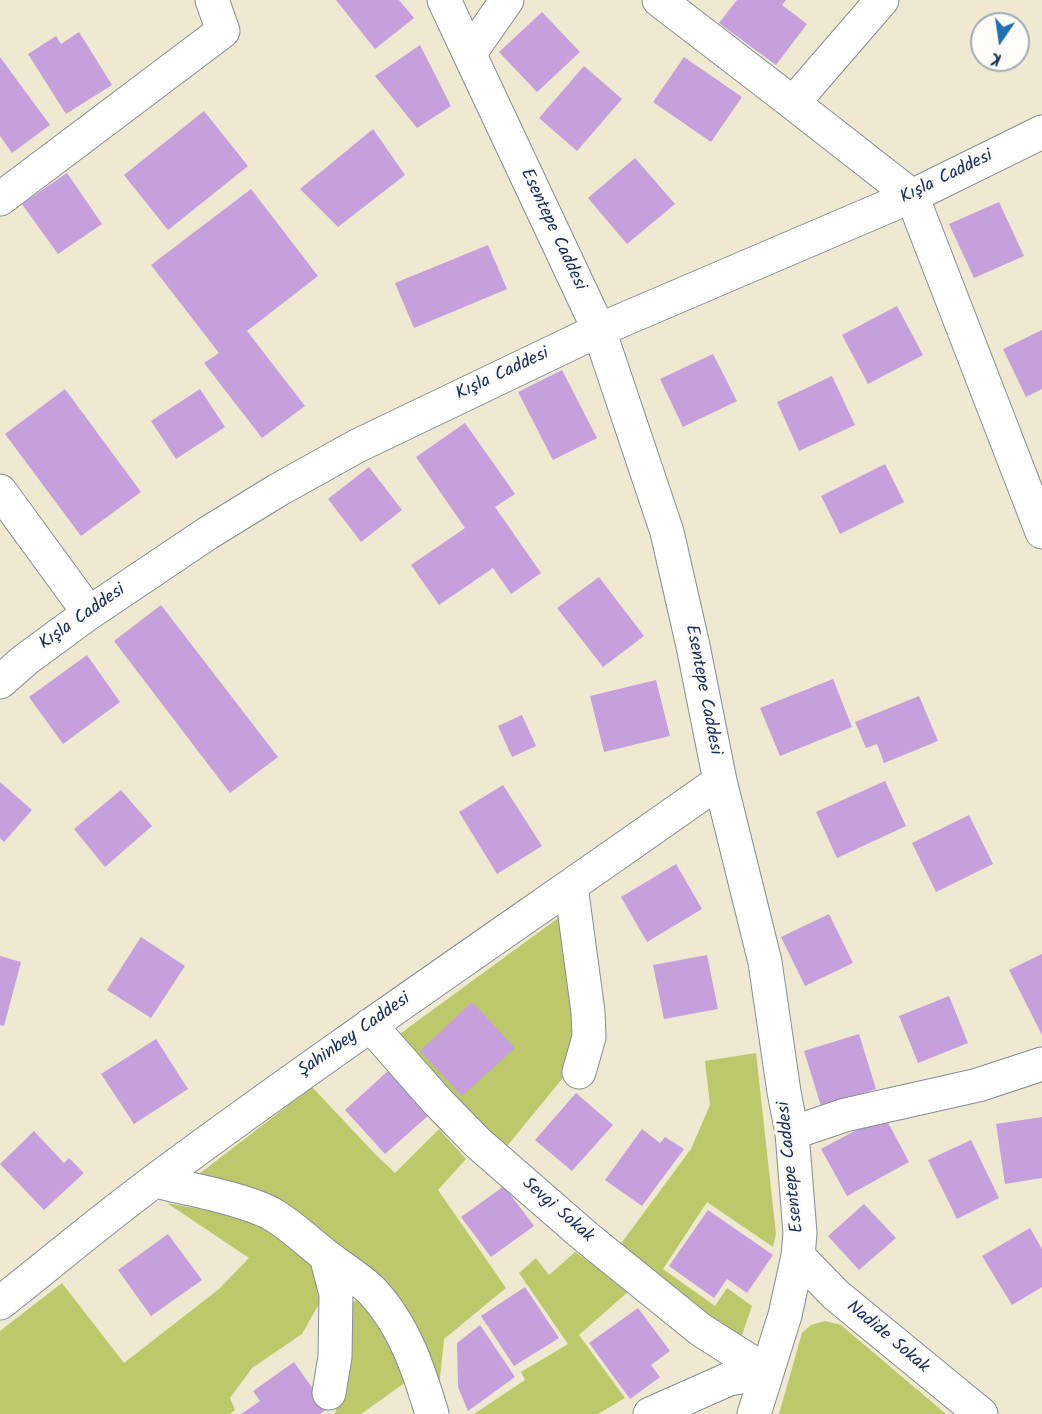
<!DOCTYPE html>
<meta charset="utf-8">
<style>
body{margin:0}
#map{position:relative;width:1042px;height:1414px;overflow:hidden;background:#eee9d0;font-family:Kalam,sans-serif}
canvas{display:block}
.north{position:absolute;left:970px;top:12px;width:60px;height:60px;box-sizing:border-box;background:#fdfcf7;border:2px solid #a3aaba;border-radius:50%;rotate:193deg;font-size:16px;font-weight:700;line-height:24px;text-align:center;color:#1b2f5e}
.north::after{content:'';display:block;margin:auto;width:21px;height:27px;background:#1f6fb2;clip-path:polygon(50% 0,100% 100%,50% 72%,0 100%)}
</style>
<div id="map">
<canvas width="1042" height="1414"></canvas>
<div class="north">K</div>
</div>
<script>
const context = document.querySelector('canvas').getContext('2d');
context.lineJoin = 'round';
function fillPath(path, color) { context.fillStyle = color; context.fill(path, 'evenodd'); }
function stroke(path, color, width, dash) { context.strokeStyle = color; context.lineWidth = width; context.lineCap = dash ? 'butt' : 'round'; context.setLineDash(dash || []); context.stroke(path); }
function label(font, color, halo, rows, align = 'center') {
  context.font = font + ' Kalam,sans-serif'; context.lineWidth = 6; context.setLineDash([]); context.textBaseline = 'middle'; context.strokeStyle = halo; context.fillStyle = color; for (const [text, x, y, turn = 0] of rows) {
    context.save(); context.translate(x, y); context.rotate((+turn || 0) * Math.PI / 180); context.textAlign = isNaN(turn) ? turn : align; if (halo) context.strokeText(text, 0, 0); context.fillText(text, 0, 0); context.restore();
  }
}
fillPath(new Path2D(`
 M 561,916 L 580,1034 L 571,1068 L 503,1151 L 397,1036 Z
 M 756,1053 L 776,1234 L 773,1247 L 707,1202 L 663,1269 L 715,1306 L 727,1288 L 752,1306 L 739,1344 L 614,1253 L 691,1149 L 710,1105 L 705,1061 Z
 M 312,1087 L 376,1155 L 395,1173 L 439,1129 L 466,1159 L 438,1190 L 506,1288 L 444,1339 L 439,1387 L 405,1318 L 194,1178 Z
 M 167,1203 L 242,1217 L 263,1225 L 313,1259 L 324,1295 L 302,1334 L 252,1368 L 230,1398 L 235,1410 L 230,1414 L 0,1414 L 0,1331 L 62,1283 L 124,1363 L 219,1289 L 249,1258 Z
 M 575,1252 L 630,1290 L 579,1335 L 625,1398 L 598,1414 L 474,1414 L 525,1380 L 521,1372 L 568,1344 L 519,1273 L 536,1258 L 549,1275 Z
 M 364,1299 L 383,1324 L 406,1382 L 361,1414 L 335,1414 L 340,1396 L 347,1314 L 354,1301 Z
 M 825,1321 L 841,1325 L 946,1414 L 779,1414 L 802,1333 L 811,1325 Z`), '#bcc86a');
fillPath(new Path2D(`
 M 336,0 L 399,0 L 414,18 L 375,49 Z
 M 737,0 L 786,0 L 782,5 L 807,24 L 776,65 L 719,23 Z
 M 542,12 L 580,52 L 537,92 L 499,52 Z
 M 79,32 L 112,85 L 66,114 L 28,54 L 56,36 L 61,44 Z
 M 420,45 L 451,106 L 417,128 L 375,76 Z
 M 0,57 L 50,125 L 12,153 L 0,136 Z
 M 684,57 L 742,97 L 711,142 L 653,102 Z
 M 584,66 L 622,99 L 577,151 L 539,118 Z
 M 204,111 L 248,166 L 168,230 L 124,175 Z
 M 373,129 L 405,175 L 338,227 L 300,189 Z
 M 635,158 L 675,204 L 627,244 L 588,198 Z
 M 67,173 L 102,224 L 58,254 L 22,204 Z
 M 251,189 L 318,276 L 247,331 L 305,406 L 262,438 L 204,363 L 219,353 L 151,265 Z
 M 999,202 L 1024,256 L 974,278 L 949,224 Z
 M 488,245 L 507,289 L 414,328 L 395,283 Z
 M 897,306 L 923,355 L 868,384 L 842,335 Z
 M 1042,330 L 1042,389 L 1026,397 L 1003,349 Z
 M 713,354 L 737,401 L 683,427 L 660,379 Z
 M 562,370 L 597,438 L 553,460 L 518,392 Z
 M 832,376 L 855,425 L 799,451 L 777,402 Z
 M 65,389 L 141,492 L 81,536 L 5,434 Z
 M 200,389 L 225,427 L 176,459 L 151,421 Z
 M 465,423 L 515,494 L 495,507 L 541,573 L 511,594 L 493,568 L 439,605 L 411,565 L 465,528 L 416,457 Z
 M 885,464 L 904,502 L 840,534 L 821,496 Z
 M 369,467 L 402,510 L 361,542 L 328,499 Z
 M 599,577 L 644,636 L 603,667 L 557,608 Z
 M 161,605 L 278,757 L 230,793 L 114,641 Z
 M 87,655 L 120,702 L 63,744 L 29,697 Z
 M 833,679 L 852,727 L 780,756 L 760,708 Z
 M 656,680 L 670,736 L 604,752 L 590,696 Z
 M 919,696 L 938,741 L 884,763 L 877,744 L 866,748 L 855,722 Z
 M 522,715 L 536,746 L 512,757 L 498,726 Z
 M 885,781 L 906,826 L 837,858 L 816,812 Z
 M 0,782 L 32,810 L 4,842 L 0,838 Z
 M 503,785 L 542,846 L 497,874 L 459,812 Z
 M 121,790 L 152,826 L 105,867 L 74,829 Z
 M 969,815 L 993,864 L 936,892 L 912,843 Z
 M 676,864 L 702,909 L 647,942 L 621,897 Z
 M 829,914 L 853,963 L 805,986 L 781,937 Z
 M 141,937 L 185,966 L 151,1018 L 107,990 Z
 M 1042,954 L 1042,1035 L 1009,970 Z
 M 707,955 L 718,1009 L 664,1019 L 653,965 Z
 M 0,956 L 21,962 L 4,1026 L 0,1025 Z
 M 949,996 L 968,1043 L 918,1063 L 899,1016 Z
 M 472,1002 L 515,1048 L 462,1096 L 420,1051 Z
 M 859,1034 L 876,1089 L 821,1106 L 804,1051 Z
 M 156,1039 L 188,1089 L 134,1124 L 101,1074 Z
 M 388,1071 L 429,1115 L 385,1154 L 345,1110 Z
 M 576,1093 L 613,1125 L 572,1171 L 535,1140 Z
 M 884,1115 L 909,1162 L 847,1196 L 821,1149 Z
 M 1042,1117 L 1042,1178 L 1005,1184 L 996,1124 Z
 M 642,1129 L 660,1143 L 665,1137 L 684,1149 L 642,1206 L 605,1180 Z
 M 34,1131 L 64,1163 L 69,1158 L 84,1173 L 44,1210 L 0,1164 Z
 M 971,1140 L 999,1198 L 957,1219 L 928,1160 Z
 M 504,1186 L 534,1226 L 491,1257 L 461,1217 Z
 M 864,1204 L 896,1238 L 859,1270 L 828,1236 Z
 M 708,1210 L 773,1255 L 747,1293 L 727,1279 L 714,1298 L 669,1266 Z
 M 1030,1228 L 1042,1249 L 1042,1287 L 1012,1305 L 982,1256 Z
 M 168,1234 L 202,1280 L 151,1316 L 118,1270 Z
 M 525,1287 L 559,1338 L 514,1366 L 481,1316 Z
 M 638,1308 L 670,1351 L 651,1365 L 660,1377 L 630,1399 L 589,1343 Z
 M 480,1325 L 515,1377 L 468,1411 L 458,1387 L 457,1343 Z
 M 294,1362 L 327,1409 L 320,1414 L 241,1414 L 260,1401 L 253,1391 Z`), '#c5a0dd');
const minor = new Path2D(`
 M 444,0 L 599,330 L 667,532 L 693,646 L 720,781 L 765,962 L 784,1092 L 792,1133 L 800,1233 L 798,1256 L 785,1315 L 754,1414
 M 659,0 L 793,103
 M 882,0 L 793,103 L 912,196 L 1042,532
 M 470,53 L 507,0
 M 0,199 L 223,31 L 212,0
 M 0,491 L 89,613
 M 0,682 L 25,660 L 89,613 L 208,533 L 278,490 L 357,446 L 599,330 L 912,196 L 1042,132
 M 571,886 L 588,1012 L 589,1037 L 579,1072
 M 370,1025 L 437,1101 L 478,1143 L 586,1237 L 701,1330 L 767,1372
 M 792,1133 L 845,1115 L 978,1085 L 1042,1064
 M 155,1181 C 188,1189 240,1198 270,1213 C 290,1224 307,1241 325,1255 C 340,1267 359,1278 372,1291 C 404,1325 419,1370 432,1414
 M 326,1256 L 336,1294 L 335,1357 L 329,1393
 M 798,1256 L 836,1295 L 981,1414
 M 0,1303 C 52,1262 103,1219 157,1179 C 342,1042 532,914 720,781
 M 650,1414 L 729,1379 L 767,1372`);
stroke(minor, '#848c97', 35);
stroke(minor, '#fff', 33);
label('18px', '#1b2f5e', '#fdfcf7', [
 ["Kışla Caddesi",947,178,-26],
 ["Esentepe Caddesi",552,230,65],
 ["Kışla Caddesi",503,375,-25],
 ["Kışla Caddesi",83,618,-35],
 ["Esentepe Caddesi",702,690,79],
 ["Şahinbey Caddesi",355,1036,-35],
 ["Esentepe Caddesi",792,1167,-96],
 ["Sevgi Sokak",557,1211,41],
 ["Nadide Sokak",887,1338,40]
]);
</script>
